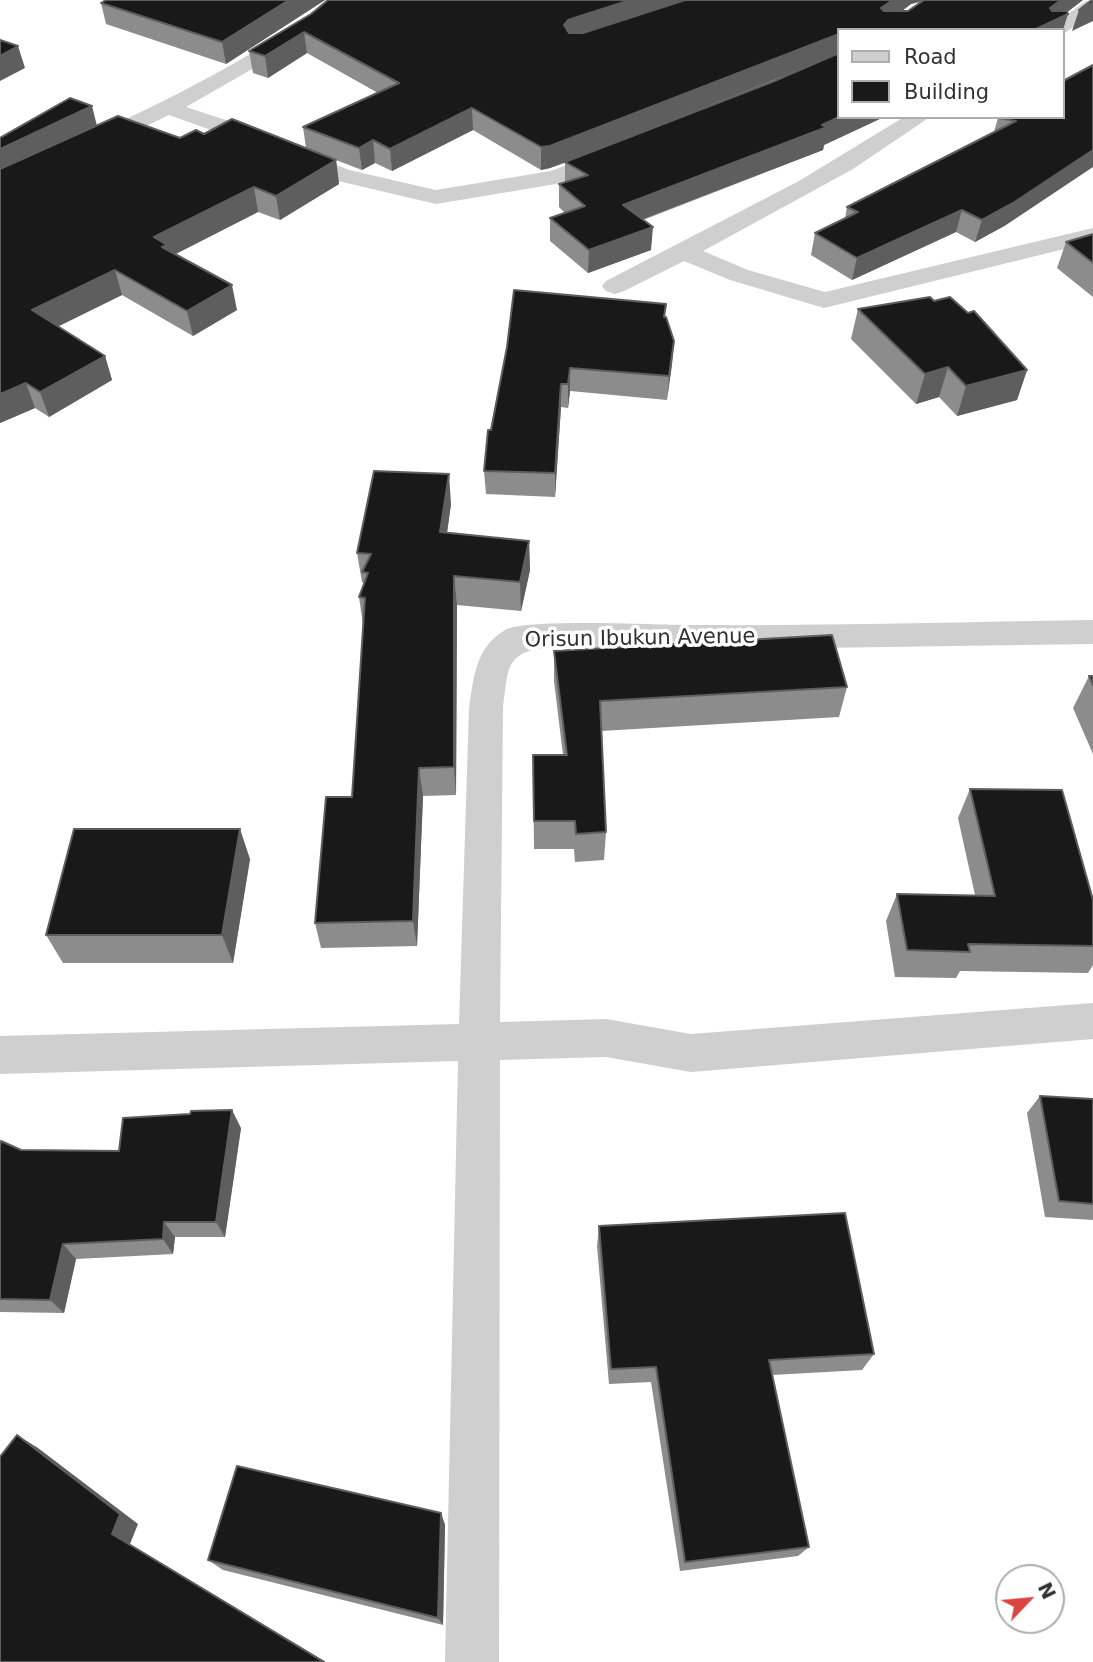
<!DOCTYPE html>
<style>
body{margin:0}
#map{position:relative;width:1093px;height:1662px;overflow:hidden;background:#fff;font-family:"DejaVu Sans",sans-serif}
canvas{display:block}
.legend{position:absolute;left:837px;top:28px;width:228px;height:91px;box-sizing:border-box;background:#fff;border:2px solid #adadad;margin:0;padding:9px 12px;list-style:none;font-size:21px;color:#323232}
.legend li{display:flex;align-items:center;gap:14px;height:35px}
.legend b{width:35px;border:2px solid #adadad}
.north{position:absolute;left:995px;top:1564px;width:70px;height:70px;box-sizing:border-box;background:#fff;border:2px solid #adadad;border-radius:50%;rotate:64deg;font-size:19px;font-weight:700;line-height:28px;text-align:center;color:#323232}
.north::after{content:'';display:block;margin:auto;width:24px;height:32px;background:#dc4440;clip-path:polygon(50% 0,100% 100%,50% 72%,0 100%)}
</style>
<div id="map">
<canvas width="1093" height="1662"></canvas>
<ul class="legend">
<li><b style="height:9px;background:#cfcfcf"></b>Road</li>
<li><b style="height:19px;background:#191919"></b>Building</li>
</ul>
<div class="north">N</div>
</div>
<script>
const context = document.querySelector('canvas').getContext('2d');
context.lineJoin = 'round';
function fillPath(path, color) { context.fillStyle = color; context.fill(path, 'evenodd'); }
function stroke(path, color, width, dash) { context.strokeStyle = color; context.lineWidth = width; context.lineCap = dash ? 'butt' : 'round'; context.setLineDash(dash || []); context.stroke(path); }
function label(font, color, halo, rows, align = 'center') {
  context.font = font + ' "DejaVu Sans",sans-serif'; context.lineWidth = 7; context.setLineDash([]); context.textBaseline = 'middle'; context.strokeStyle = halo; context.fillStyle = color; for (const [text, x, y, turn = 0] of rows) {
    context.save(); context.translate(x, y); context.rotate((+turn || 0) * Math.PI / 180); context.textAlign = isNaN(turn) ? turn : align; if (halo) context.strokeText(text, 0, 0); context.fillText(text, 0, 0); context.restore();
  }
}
fillPath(new Path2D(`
 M 331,0 L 353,0 L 292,46 L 186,107 L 238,124 L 349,170 L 436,190 L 551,171 L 612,148 L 620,150 L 623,155 L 620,160 L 556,184 L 436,204 L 334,180 L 222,134 L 169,115 L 101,148 L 85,148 L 82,143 L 85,138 C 171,99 255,57 331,0 Z
 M 1093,0 L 1093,14 L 1063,34 L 1063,30 L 1046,30 L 1086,1 Z
 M 904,117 L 930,117 L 853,169 L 703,251 L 748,270 L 825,292 L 1093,228 L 1093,242 L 824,308 L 730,280 L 684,261 L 624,291 L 615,294 L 606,291 L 602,286 L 606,281 L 799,181 Z
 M 1093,620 L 1093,644 L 748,649 L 546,648 C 504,651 508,673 503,708 L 500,1022 L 606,1019 L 691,1034 L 1093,1003 L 1093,1039 L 691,1072 L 606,1057 L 500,1060 L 499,1662 L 445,1662 L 458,1061 L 0,1074 L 0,1036 L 459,1024 L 469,708 C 474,677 475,648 505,630 C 526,618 658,625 690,625 C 824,626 959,622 1093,620 Z`), '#cfcfcf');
fillPath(new Path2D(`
 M 106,0 L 325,0 L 226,64 L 106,24 L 101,3 Z
 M 328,0 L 1083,0 L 1067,12 L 839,30 L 839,117 L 884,117 L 824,145 L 823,150 L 643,220 L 651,250 L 588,273 L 550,241 L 550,218 L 565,213 L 559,207 L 559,184 L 565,182 L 565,163 L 550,168 L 541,170 L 473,130 L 392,171 L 375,163 L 362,170 L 336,160 L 339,184 L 280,220 L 258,212 L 175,254 L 237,310 L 193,336 L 122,295 L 58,326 L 105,356 L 112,380 L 49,417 L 35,408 L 0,423 L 0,138 L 97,125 L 180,138 L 204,134 L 306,148 L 303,127 L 378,93 L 307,53 L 268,78 L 253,73 L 249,51 L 311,14 ZM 921,2 L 908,11 L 902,11 L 911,4 ZM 800,70 L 772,82 L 641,133 Z
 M 1063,117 L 1006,225 L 975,242 L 956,232 L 852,280 L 811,255 L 815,233 L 845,219 L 847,207 L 994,132 L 998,118 Z
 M 1093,234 L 1093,297 L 1057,268 L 1066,242 Z
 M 934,301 L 1027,370 L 1017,400 L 957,416 L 939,397 L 916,404 L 851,339 L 858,309 Z
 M 665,317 L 674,341 L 667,400 L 570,391 L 568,408 L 561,407 L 555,497 L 486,494 L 484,471 L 491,430 L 507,347 Z
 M 451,504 L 447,533 L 529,541 L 530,570 L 521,611 L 457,605 L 456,795 L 423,796 L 417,946 L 321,948 L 315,923 L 352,797 L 363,625 L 359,597 L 364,583 L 362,582 L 357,553 Z
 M 554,651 L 847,687 L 839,717 L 601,731 L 606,832 L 604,860 L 575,862 L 574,849 L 534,849 L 533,755 L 563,755 L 554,681 Z
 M 1089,676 L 1093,676 L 1093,754 L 1073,708 Z
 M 970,789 L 1093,900 L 1093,965 L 1088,973 L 960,971 L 956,978 L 895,977 L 886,921 L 897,894 L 975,895 L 958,818 Z
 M 250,859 L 233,963 L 63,963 L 46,935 Z
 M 1040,1096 L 1093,1099 L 1093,1220 L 1045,1217 L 1027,1113 Z
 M 241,1128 L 225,1237 L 175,1237 L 173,1254 L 76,1259 L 64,1313 L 0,1312 L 0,1146 L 21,1150 L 119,1151 Z
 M 599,1226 L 874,1354 L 862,1370 L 772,1375 L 809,1547 L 798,1556 L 680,1571 L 651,1382 L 609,1384 L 597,1246 Z
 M 441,1513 L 445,1525 L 443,1625 L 223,1570 L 208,1560 Z`), '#8c8c8c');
fillPath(new Path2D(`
 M 289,0 L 325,0 L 226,64 L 222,42 Z
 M 630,0 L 686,0 L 568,42 L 564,25 L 568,20 Z
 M 893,0 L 921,0 L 921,1 L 911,4 L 877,30 L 881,8 Z
 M 1061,0 L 1083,0 L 1058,19 L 1068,14 L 1063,30 L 1034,30 L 1050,8 Z
 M 1093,3 L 1093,21 L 1072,31 L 1079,10 Z
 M 304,32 L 307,53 L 268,78 L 265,56 Z
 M 839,34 L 839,54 L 550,168 L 541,170 L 541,147 Z
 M 18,46 L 25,68 L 0,81 L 0,56 Z
 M 92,106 L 98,130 L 0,177 L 0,149 Z
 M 472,108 L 473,130 L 392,171 L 390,149 Z
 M 839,117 L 884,117 L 824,145 L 823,150 L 622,227 L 623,205 Z
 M 373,140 L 375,163 L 362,170 L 359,148 Z
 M 1093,150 L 1093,167 L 1006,225 L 975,242 L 982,220 Z
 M 336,160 L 339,184 L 280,220 L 276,196 Z
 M 254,187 L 258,212 L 170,257 L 154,237 Z
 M 962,210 L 956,232 L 852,280 L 857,258 Z
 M 653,227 L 651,250 L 588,273 L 589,250 Z
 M 115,270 L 122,295 L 41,335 L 32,310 Z
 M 232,285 L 237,310 L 193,336 L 187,311 Z
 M 674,341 L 672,365 L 667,400 L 669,376 Z
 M 105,356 L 112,380 L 49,417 L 40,392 Z
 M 948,367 L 939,397 L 916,404 L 925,374 Z
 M 570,368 L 570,391 L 568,408 L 568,384 Z
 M 1027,370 L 1017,400 L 957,416 L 966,386 Z
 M 26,383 L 35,408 L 0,423 L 0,394 Z
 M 561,384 L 561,407 L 555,497 L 555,473 Z
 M 449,474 L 451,504 L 443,561 L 440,532 Z
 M 529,541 L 530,570 L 521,611 L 520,582 Z
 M 454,576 L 457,605 L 456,795 L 454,767 Z
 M 419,768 L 423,796 L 417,946 L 413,921 Z
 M 240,829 L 250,859 L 233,963 L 222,935 Z
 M 232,1110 L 241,1128 L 225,1237 L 216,1222 Z
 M 164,1222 L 175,1237 L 173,1254 L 163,1239 Z
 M 63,1244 L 76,1259 L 64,1313 L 50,1300 Z
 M 17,1435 L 38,1448 L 138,1524 L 130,1544 L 326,1662 L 324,1662 L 112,1534 Z
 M 441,1513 L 445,1525 L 443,1625 L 438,1618 Z`), '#5e5e5e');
const building = new Path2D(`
 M 106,0 L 289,0 L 222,42 L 101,3 Z
 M 328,0 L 630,0 L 568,20 L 564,25 L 569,33 L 583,33 L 685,0 L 893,0 L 881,8 L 884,11 L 908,11 L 924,0 L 1061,0 L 1050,8 L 1052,11 L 1067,11 L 1068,14 L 1034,30 L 839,30 L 839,34 L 550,146 L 541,147 L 472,108 L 390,149 L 373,140 L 359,148 L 303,127 L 399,83 L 304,32 L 265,56 L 249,51 L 311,14 Z
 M 1092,0 L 1093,3 L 1079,10 Z
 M 0,40 L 18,46 L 0,56 Z
 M 839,53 L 839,117 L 822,125 L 827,127 L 623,205 L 653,227 L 589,250 L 550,218 L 585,206 L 559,184 L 588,175 L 565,162 L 772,82 Z
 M 1093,65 L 1093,150 L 1013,203 L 982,220 L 962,210 L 857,258 L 815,233 L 858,212 L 847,207 L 1016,121 L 998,118 L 999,117 L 1063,117 L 1063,81 Z
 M 70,98 L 92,106 L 0,149 L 0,138 Z
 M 118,116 L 180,138 L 196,130 L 204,134 L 232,119 L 336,160 L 276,196 L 254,187 L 154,237 L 167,245 L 162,247 L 232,285 L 187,311 L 115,270 L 32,310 L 105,356 L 40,392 L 26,383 L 0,394 L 0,169 Z
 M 1093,234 L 1093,263 L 1066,242 Z
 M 514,290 L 666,304 L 664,317 L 666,317 L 674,341 L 669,376 L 570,368 L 568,384 L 561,384 L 555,473 L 484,471 L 488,430 L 491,430 L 507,347 Z
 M 930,297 L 934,301 L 950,297 L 968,313 L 974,311 L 1027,370 L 966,386 L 948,367 L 925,374 L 858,309 Z
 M 374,471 L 449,474 L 440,532 L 529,541 L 520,582 L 454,576 L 454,767 L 419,768 L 413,921 L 315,923 L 326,797 L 352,797 L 365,598 L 359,597 L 368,573 L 362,572 L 371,554 L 357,553 Z
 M 832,635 L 847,687 L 600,701 L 606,832 L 576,834 L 575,821 L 534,821 L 533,755 L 567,755 L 554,651 Z
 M 1089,676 L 1093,676 L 1093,685 Z
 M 970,789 L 1062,790 L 1093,900 L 1093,946 L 968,944 L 970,952 L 907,950 L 897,894 L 995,896 Z
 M 74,829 L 240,829 L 222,935 L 46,935 Z
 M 1040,1096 L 1093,1099 L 1093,1204 L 1059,1201 Z
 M 232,1110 L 216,1222 L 164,1222 L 163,1239 L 63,1244 L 50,1300 L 0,1299 L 0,1146 L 1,1141 L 21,1150 L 119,1151 L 123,1118 L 190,1114 L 191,1111 Z
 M 845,1213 L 874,1354 L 769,1360 L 809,1547 L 685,1562 L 656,1367 L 611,1369 L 599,1226 Z
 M 17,1435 L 120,1514 L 112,1534 L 324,1662 L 0,1662 L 0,1457 Z
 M 237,1466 L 441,1513 L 438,1618 L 208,1560 Z`);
fillPath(building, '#191919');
stroke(building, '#5e5e5e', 2);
label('21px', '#323232', '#fff', [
 ["Orisun Ibukun Avenue",640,639,-1]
]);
</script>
